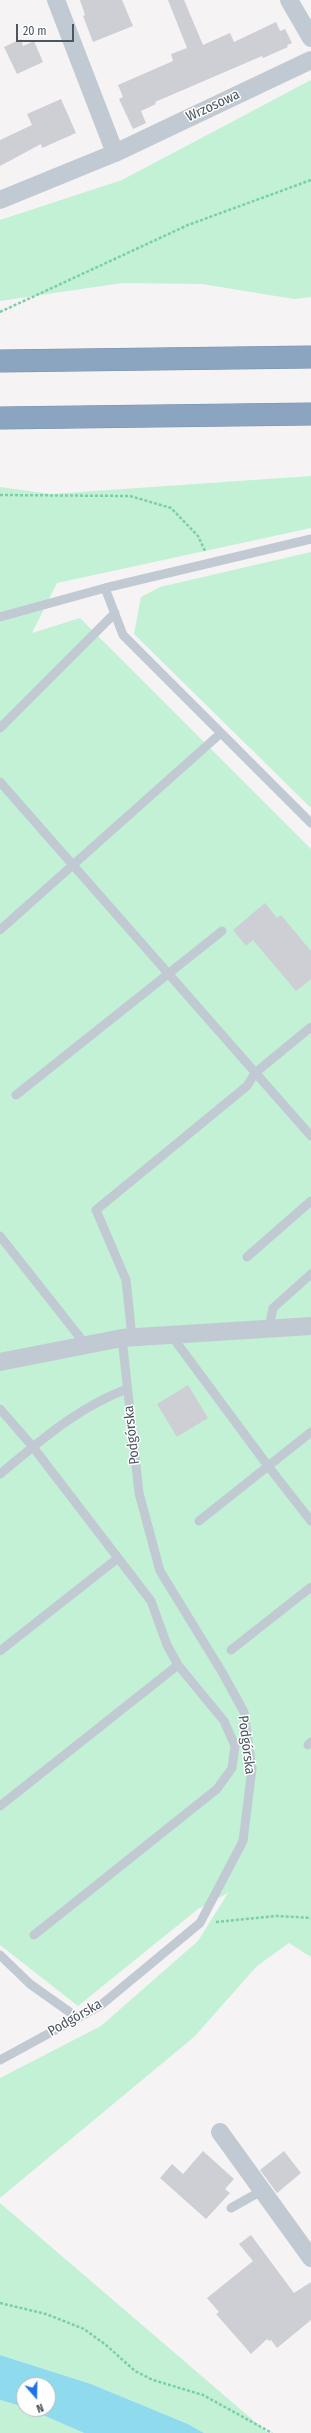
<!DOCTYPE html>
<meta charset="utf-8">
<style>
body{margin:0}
#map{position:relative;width:311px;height:2433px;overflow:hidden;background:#f5f3f3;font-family:"Fira Sans Condensed",sans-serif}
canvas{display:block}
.north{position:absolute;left:16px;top:2377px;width:40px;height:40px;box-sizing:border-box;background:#fff;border:1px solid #b7bbc0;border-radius:50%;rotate:160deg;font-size:11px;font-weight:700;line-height:16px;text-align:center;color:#4a5661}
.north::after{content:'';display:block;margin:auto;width:14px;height:18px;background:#1a73e8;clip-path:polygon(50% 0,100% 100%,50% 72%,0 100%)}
.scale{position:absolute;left:16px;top:24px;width:58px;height:18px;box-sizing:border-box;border:2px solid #4a5661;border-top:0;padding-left:5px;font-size:12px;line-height:14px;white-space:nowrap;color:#4a5661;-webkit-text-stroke:3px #fff;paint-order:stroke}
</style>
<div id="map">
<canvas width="311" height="2433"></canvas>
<div class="north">N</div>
<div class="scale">20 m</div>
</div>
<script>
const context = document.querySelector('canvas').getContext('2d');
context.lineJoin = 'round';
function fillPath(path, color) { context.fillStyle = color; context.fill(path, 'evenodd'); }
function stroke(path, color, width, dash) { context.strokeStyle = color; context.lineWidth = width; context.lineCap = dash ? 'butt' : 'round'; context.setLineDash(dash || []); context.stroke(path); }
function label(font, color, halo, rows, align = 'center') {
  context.font = font + ' "Fira Sans Condensed",sans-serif'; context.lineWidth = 3; context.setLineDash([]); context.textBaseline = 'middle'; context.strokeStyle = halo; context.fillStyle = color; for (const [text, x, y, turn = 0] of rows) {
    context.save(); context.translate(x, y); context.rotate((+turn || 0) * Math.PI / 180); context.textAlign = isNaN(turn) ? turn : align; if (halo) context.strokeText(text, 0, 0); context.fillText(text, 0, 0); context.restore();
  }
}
fillPath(new Path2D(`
 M 311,80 L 311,297 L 294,299 L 202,284 L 122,283 L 0,301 L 0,220 L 122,180 Z
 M 311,476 L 311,528 L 57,583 L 32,633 L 80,618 L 311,849 L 311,1957 L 289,1943 L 257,1966 L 194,2037 L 0,2198 L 0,2078 L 101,2026 L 198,1941 L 228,1893 L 198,1909 L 78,2006 L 0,1945 L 0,487 L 51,494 Z
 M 311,552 L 311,808 L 134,634 L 141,597 L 160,587 Z
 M 0,2203 L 268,2433 L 204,2433 L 188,2424 L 91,2384 L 0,2355 Z
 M 0,2400 L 23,2407 L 24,2409 L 29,2409 L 84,2433 L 0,2433 Z`), '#c3f1d5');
fillPath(new Path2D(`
 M 0,2355 L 91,2384 L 188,2424 L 204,2433 L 84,2433 L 29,2409 L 48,2409 L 48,2385 L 24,2385 L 24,2407 L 0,2400 Z`), '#90daee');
fillPath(new Path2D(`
 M 80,0 L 122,0 L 133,26 L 93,42 L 83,16 L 85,15 Z
 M 168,0 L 184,0 L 203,45 L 230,33 L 234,42 L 276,22 L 280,31 L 285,29 L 292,43 L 287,45 L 288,47 L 263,58 L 262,56 L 155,102 L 156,104 L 141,111 L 146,123 L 133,129 L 119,99 L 123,97 L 118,85 L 173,61 L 171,54 L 187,48 Z
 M 21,39 L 23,46 L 34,41 L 43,62 L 17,74 L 4,47 Z
 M 61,99 L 76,133 L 42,148 L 41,144 L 0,166 L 0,140 L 32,125 L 27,114 Z
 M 265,903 L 277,918 L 281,915 L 311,951 L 311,979 L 296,991 L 253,940 L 246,946 L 233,930 Z
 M 188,1385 L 208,1418 L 177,1437 L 157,1404 Z
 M 203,2151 L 234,2179 L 225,2189 L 230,2193 L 206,2219 L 160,2178 L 172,2164 L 183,2174 Z
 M 284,2151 L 301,2173 L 277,2193 L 260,2170 Z
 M 251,2235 L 294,2293 L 311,2282 L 311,2320 L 277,2348 L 271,2340 L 269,2341 L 267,2339 L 251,2354 L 216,2314 L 219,2312 L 207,2298 L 253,2261 L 239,2244 Z`), '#cdcfd5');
const highway = new Path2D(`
 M 0,361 L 311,357
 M 0,418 L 311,414`);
stroke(highway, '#7690ad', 23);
stroke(new Path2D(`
 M 0,312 L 188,225 L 311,180
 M 0,495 L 130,496 L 171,508 L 198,536 L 205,551
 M 216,1922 L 277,1916 L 311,1918
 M 0,2303 L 46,2314 L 84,2329 L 106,2345 L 135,2371 L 153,2380 L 203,2395 L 272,2433`), '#7ad0a6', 2.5, [3, 2]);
stroke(new Path2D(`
 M 105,588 L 123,635 L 311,823
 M 0,617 L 105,588 L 311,539
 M 0,728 L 115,613
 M 0,782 L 311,1136
 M 0,930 L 221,733
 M 16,1095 L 222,931
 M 0,1236 L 86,1345
 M 247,1257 L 311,1201
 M 269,1328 L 273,1308 L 311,1274
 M 171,1335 L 268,1466 L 311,1521
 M 132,1337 L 126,1280 L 96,1210 L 247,1086 L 255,1073 L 311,1027
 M 0,1409 L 33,1447 L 151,1601 L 167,1645 L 178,1665 L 224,1721 L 235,1746 L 232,1768 L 217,1789 L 34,1935
 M 0,1474 C 39,1442 78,1407 127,1389
 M 199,1521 L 311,1432
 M 231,1650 L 311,1587
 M 0,1651 L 118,1558
 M 308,1745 L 311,1742
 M 0,1806 L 178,1665
 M 0,1955 L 30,1984 L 78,2018
 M 0,2060 L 101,2005 L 200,1923 L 243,1841 L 252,1769 L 244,1712 L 222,1672 L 160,1571 L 139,1493 L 122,1338
 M 231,2208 L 263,2190`), '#c1cad2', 9);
stroke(new Path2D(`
 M 56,0 L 115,153
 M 289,0 L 311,38
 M 0,200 L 115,153 L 311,60
 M 0,1362 L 122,1338 L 311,1326
 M 220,2132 L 311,2258`), '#c1cad2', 18);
stroke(highway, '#8ba5c1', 22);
label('14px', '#4a5661', '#fff', [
 ["Wrzosowa",213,106,-25],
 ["Podgórska",132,1435,-96],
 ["Podgórska",246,1745,83],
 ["Podgórska",75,2018,-30]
]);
</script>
